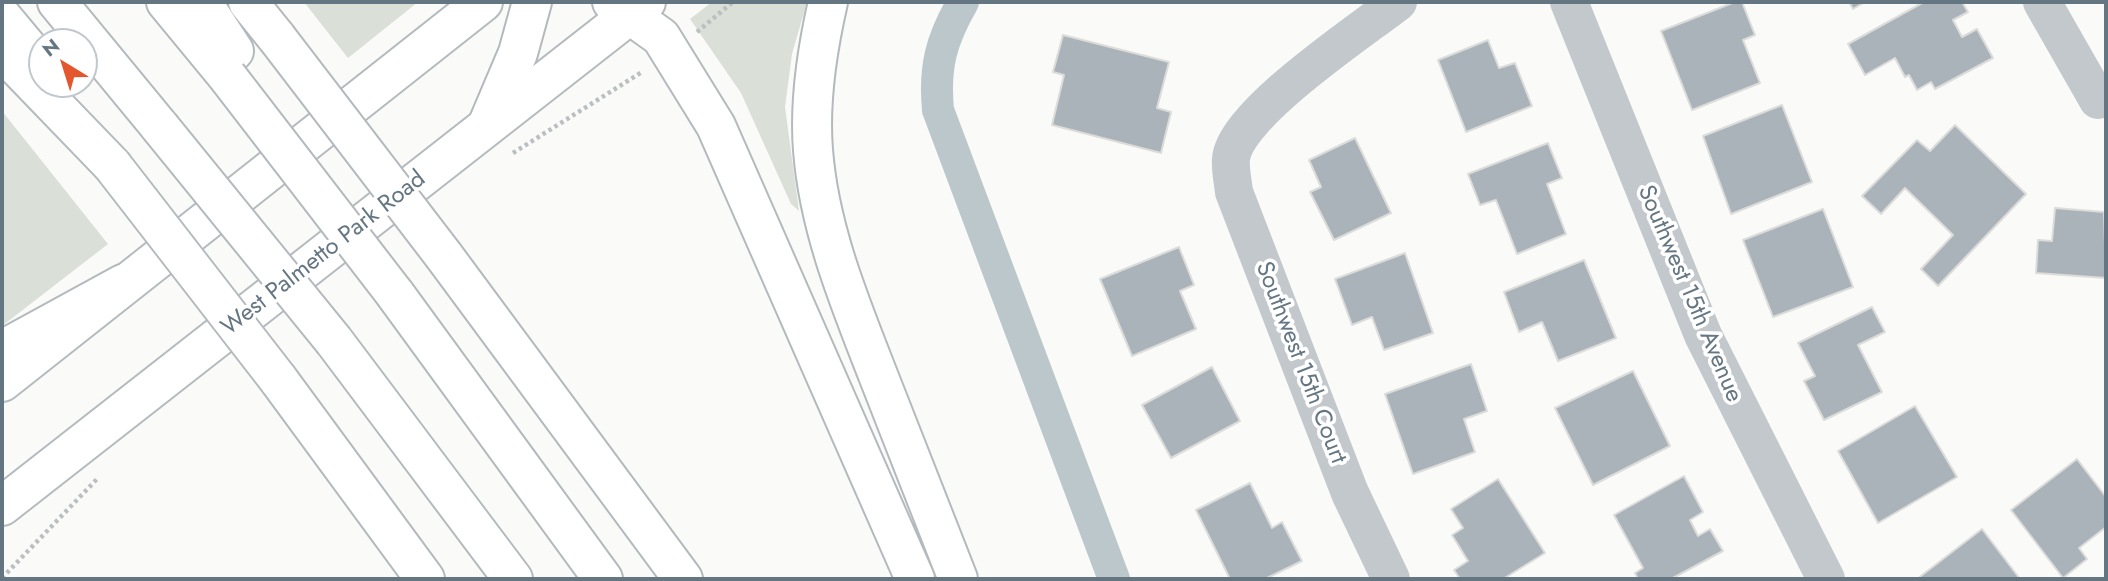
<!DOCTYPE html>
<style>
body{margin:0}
#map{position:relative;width:2108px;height:581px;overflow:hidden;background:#fafaf8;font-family:Jost,sans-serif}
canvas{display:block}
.frame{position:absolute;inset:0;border:4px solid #657683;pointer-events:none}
.north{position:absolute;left:28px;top:28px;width:70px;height:70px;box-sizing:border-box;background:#fff;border:2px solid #c1c8cd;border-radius:50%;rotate:322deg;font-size:19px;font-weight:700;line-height:28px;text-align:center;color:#657683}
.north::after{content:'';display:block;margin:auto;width:24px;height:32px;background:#e4572e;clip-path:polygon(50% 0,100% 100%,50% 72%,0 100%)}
</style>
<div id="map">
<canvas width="2108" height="581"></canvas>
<div class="frame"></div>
<div class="north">N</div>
</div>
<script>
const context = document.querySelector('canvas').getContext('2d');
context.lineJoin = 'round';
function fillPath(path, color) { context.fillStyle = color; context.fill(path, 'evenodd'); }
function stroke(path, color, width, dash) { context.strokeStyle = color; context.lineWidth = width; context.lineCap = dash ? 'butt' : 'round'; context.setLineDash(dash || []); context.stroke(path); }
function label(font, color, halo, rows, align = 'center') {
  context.font = font + ' Jost,sans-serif'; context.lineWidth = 7; context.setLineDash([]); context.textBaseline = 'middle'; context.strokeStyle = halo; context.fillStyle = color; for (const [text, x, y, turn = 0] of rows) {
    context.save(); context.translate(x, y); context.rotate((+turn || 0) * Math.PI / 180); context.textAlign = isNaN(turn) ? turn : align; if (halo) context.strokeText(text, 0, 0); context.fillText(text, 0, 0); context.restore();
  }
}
fillPath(new Path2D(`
 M 304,2 L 418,2 L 348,58 Z
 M 712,2 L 807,2 L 792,54 L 785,107 L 799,211 L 791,204 L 741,93 L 690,19 Z
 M 2,111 L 108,244 L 2,326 Z`), '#dadfd7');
stroke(new Path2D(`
 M 963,2 C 941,40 934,67 938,110 L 1114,579`), '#bbc7cb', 32);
const building = new Path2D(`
 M 1735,2 L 1742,2 L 1755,35 L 1743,40 L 1760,83 L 1692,110 L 1661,31 Z
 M 1849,2 L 1865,2 L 1853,9 Z
 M 1924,2 L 1962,2 L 1968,12 L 1953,20 L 1962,37 L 1977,29 L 1993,58 L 1935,89 L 1931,82 L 1917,90 L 1909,75 L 1905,77 L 1895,58 L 1865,75 L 1848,44 Z
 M 1063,35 L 1169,62 L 1157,108 L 1171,112 L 1161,153 L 1052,125 L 1064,75 L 1053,72 Z
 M 1488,40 L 1499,68 L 1515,63 L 1532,106 L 1466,132 L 1438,60 Z
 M 1782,105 L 1812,182 L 1731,214 L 1703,136 Z
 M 1955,125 L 2026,194 L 1938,286 L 1921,269 L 1953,235 L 1905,188 L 1881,214 L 1862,196 L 1917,140 L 1930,151 Z
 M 1355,138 L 1391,213 L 1334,240 L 1310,192 L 1321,187 L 1309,160 Z
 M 1548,143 L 1562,178 L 1547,184 L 1566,234 L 1517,254 L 1496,200 L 1480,205 L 1468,174 Z
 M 2055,208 L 2104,212 L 2106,278 L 2036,273 L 2038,240 L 2052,241 Z
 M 1823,209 L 1853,287 L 1773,317 L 1743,240 Z
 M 1179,247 L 1194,285 L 1180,291 L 1196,329 L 1132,356 L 1100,279 Z
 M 1405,253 L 1433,333 L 1384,350 L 1372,317 L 1352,325 L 1335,279 Z
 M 1584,260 L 1616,338 L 1558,361 L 1542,322 L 1519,332 L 1504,292 Z
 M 1872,307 L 1885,332 L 1858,345 L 1882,392 L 1824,420 L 1804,381 L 1815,376 L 1798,343 Z
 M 1471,364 L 1487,411 L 1464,419 L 1475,452 L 1413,474 L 1385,394 Z
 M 1212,367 L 1240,421 L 1171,458 L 1142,405 Z
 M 1633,371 L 1670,446 L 1593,485 L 1555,408 Z
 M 1915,406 L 1957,477 L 1878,523 L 1838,451 Z
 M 2077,459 L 2106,497 L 2106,527 L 2079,548 L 2087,559 L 2063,578 L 2011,510 Z
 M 1684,476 L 1703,512 L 1690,520 L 1698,536 L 1710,529 L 1723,551 L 1671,579 L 1638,579 L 1635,573 L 1643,568 L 1614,515 Z
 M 1498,479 L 1545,553 L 1503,579 L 1460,579 L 1454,570 L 1468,561 L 1452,535 L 1463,528 L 1451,509 Z
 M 1250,483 L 1272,528 L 1282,522 L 1302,561 L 1265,579 L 1230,579 L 1196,510 Z
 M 1982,529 L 2020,579 L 1917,579 Z`);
fillPath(building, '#aab3b9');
stroke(building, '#dcdcda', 2);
const major = new Path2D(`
 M 2,382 L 483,2
 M 2,506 L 646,2`);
const highway = new Path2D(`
 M 57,2 L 160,127
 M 166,2 L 227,76
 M 202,2 L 234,51
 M 248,2 L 277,38
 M 612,2 L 661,37 L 716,126 L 915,579
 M 828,2 C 817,50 809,100 813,150 C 819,229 850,303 878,375 C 905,443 931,511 958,579
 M 2,17 L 42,65
 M 2,51 L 112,165
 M 487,126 L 518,53 L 532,2
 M 444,256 L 683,579
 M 395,294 L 603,579
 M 334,341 L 513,579
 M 2,350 L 123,284
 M 278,379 L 425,579`);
stroke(major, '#b5babe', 42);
stroke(highway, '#b4b9bd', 42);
stroke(new Path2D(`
 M 697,32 L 733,2
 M 513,153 L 642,72
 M 2,578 L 98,478`), '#bbbfc2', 4.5, [3.5, 3.5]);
stroke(new Path2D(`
 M 1569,2 L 1703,335 L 1826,579
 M 2042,2 L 2098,100
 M 1391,579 L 1350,493 L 1234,192 C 1233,182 1230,169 1231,159 C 1235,114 1361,31 1398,2`), '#c3c8cc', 38);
stroke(major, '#fff', 38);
stroke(highway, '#fff', 38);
const highwayBridge = new Path2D(`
 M 277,38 L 444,256
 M 227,76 L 395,294
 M 160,127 L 334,341
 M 112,165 L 278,379`);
stroke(highwayBridge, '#b4b9bd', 42, []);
stroke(highwayBridge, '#fff', 38);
label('24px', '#657683', '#fff', [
 ["West Palmetto Park Road",324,254,-38],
 ["Southwest 15th Avenue",1689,294,67],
 ["Southwest 15th Court",1300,363,69]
]);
</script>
